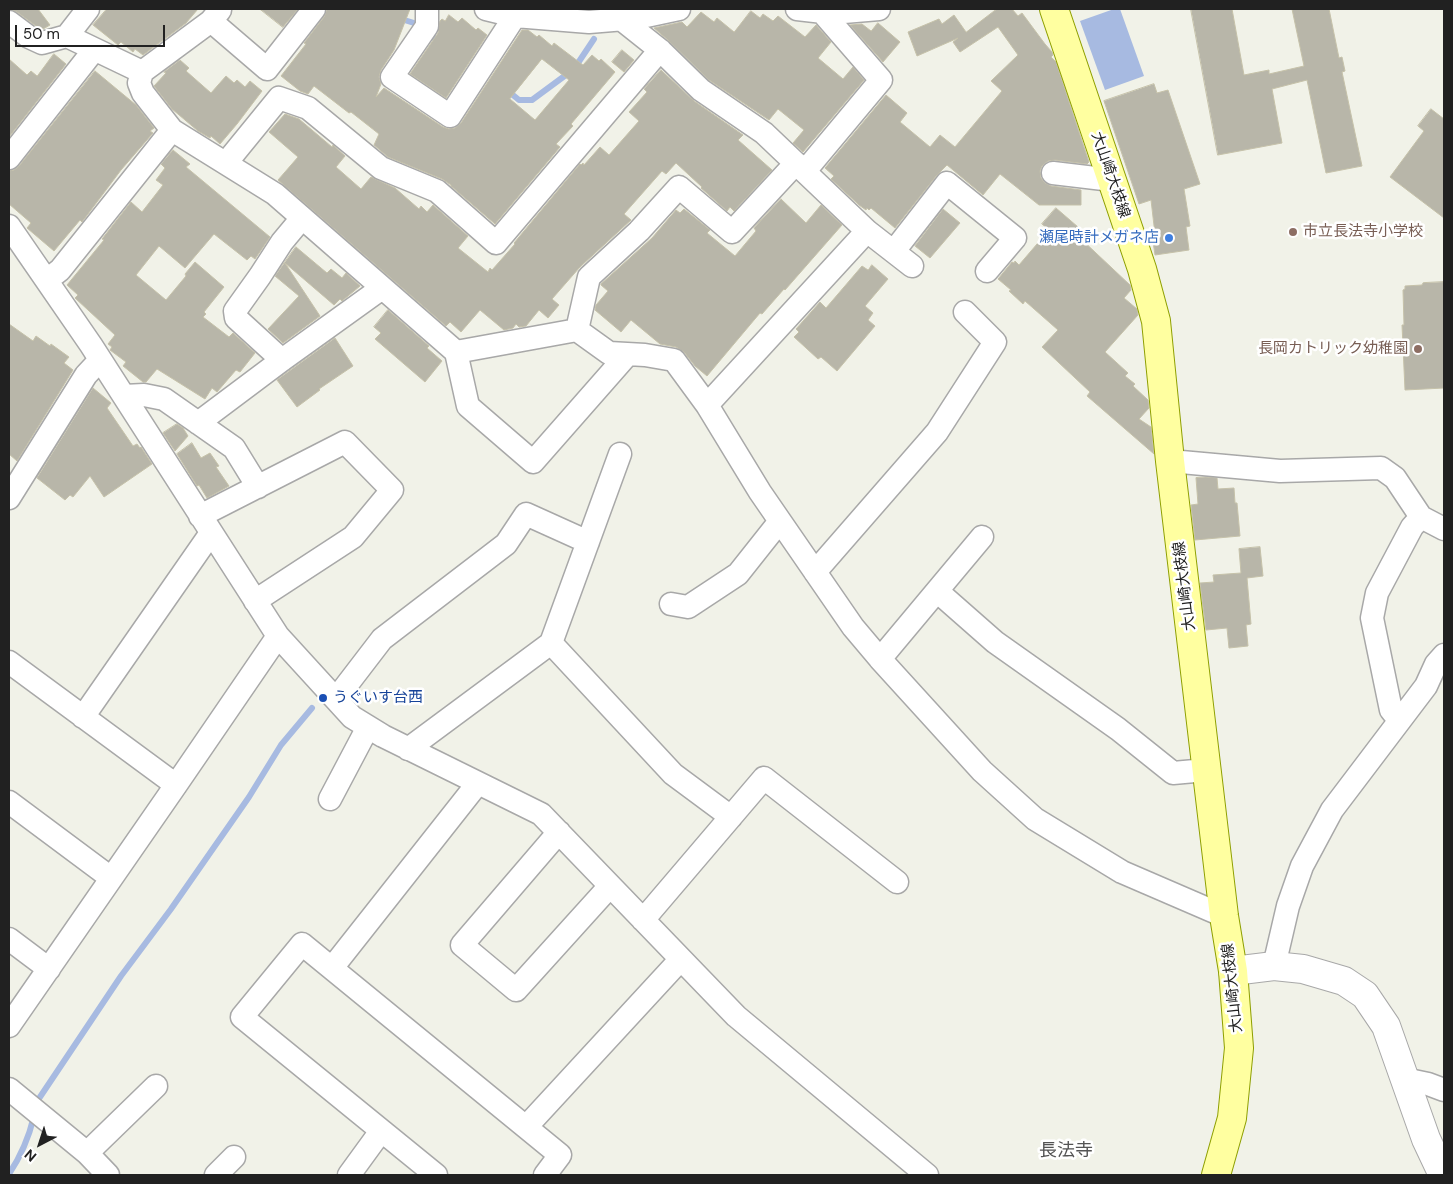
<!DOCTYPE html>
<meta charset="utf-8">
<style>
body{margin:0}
#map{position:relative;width:1453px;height:1184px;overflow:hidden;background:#f1f2e8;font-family:"DM Sans",sans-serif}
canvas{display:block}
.frame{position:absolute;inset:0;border:10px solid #212121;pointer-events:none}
.north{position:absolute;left:15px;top:1119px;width:50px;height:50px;-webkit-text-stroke:4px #fff;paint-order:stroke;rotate:220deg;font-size:14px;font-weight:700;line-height:20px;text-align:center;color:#212121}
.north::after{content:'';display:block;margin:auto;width:18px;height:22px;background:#212121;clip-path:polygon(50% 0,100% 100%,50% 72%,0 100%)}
.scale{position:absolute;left:15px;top:25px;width:150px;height:22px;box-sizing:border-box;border:2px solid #212121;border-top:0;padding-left:6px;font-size:15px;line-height:18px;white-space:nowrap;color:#212121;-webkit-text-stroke:4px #fff;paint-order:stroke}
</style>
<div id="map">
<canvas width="1453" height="1184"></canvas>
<div class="frame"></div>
<div class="north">N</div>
<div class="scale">50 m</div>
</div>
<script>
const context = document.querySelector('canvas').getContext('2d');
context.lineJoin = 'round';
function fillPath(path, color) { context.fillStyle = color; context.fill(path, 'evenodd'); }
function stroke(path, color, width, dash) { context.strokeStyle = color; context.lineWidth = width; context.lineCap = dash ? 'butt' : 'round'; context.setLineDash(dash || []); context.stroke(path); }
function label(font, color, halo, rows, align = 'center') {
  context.font = font + ' "DM Sans","Noto Sans JP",sans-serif'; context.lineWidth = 5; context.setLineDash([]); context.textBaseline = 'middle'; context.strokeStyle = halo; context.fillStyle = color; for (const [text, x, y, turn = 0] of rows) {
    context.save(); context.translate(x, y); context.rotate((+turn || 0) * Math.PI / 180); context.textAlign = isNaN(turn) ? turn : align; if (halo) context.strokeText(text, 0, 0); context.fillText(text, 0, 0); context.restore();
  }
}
fillPath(new Path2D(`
 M 1114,9 L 1120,9 L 1144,76 L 1105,90 L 1080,21 Z`), '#a7bae1');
stroke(new Path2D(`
 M 398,18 L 414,23 L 441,43
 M 508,91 L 519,100 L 532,100 L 574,69 L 594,39
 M 36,1106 L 38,1100 L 121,976 L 171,909 L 249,797 L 281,745 L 312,708
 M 9,1174 C 21,1156 29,1137 34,1116`), '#a7bae1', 6);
const building = new Path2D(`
 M 9,9 L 38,9 L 50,25 L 43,29 L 36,26 L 17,12 Z
 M 107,9 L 198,9 L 186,23 L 143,55 L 135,49 L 133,52 L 121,42 L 118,45 L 93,25 Z
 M 260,9 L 298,9 L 283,27 Z
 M 327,9 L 410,9 L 394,50 L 381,70 L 379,77 L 381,84 L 376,97 L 384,88 L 443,127 L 449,129 L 455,128 L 461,123 L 522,30 L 528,30 L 537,37 L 539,35 L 552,46 L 554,43 L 583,65 L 592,55 L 599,61 L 601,59 L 615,72 L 571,124 L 573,126 L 556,144 L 560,147 L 495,224 L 451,186 L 451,185 L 442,179 L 388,157 L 374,145 L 379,134 L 351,112 L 349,113 L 314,86 L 308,94 L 300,91 L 281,76 L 306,44 L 304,43 L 324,17 ZM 542,59 L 569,80 L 535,120 L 510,99 Z
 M 997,9 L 1012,9 L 1018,16 L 1022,13 L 1045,44 L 1052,52 L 1053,55 L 1051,57 L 1056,62 L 1089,162 L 1087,164 L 1055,160 L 1048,161 L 1042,166 L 1040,171 L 1041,178 L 1045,183 L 1051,186 L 1081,190 L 1081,205 L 1039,205 L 1000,174 L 983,195 L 947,165 L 937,175 L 895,228 L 871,208 L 869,210 L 867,208 L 866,210 L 859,205 L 831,179 L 834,176 L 825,168 L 886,95 L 907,113 L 900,122 L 930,147 L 940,135 L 955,147 L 1002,91 L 991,81 L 1018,55 L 998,27 L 960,52 L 953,42 L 958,38 L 917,56 L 908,32 L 939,19 L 942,24 L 954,15 L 966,32 Z
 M 1191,9 L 1232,9 L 1244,75 L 1269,70 L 1269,74 L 1304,66 L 1292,9 L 1329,9 L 1339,58 L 1342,57 L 1345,71 L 1342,72 L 1362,166 L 1326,173 L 1307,80 L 1272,89 L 1282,143 L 1218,155 Z
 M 751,11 L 760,18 L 763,14 L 773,21 L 778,16 L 805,37 L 816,25 L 831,42 L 818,58 L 843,79 L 853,67 L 864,80 L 803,152 L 793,143 L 804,130 L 778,109 L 769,120 L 709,80 L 669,41 L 654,28 L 682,22 L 687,27 L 701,12 L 714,22 L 717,18 L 734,32 Z
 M 449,15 L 458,22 L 462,18 L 476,30 L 478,28 L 487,35 L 446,98 L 410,74 L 438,33 L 440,21 L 442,19 L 445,21 Z
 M 878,23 L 900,42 L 883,62 L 850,25 L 862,24 L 871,31 Z
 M 622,50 L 634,60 L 624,72 L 612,62 Z
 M 54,54 L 66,64 L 9,137 L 9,59 L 27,75 L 31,71 L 37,76 Z
 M 180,60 L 189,68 L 186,71 L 211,93 L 226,76 L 234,83 L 237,80 L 245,87 L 250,81 L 262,91 L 237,124 L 220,144 L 211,136 L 210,138 L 198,131 L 172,109 L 154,86 L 166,73 L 164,72 Z
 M 661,70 L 694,101 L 743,135 L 738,140 L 772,170 L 734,211 L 730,207 L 727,211 L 701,188 L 702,187 L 676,163 L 666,174 L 662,171 L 624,214 L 631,220 L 580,267 L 552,299 L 559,305 L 548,318 L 539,310 L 526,326 L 519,327 L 516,324 L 513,328 L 504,330 L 480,310 L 461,332 L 450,322 L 446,326 L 278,180 L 298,157 L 269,132 L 285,114 L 299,119 L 332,147 L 333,145 L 345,156 L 336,167 L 361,189 L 371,177 L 395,188 L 419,209 L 421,206 L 427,212 L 433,205 L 468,236 L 458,248 L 488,272 L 490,268 L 492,270 L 515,244 L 514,243 L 580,164 L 581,165 L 583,163 L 584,165 L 600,147 L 609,155 L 639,121 L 629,112 L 647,92 L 644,89 Z
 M 95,71 L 136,105 L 154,128 L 150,131 L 153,133 L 121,170 L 82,222 L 80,220 L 54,251 L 27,228 L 31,223 L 9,204 L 9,171 L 14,170 L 19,166 Z
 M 1154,84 L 1157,93 L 1168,90 L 1200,184 L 1184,189 L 1190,226 L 1186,227 L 1189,250 L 1155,255 L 1152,235 L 1155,234 L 1151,200 L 1139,204 L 1104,101 Z
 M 1431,109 L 1444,119 L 1444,218 L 1390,177 L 1424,131 L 1418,126 Z
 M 173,150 L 190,164 L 186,167 L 270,237 L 255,259 L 251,256 L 247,260 L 214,234 L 185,268 L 159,246 L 136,275 L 166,300 L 186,276 L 185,274 L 195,262 L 224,287 L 204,312 L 206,314 L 203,317 L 229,337 L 233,333 L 255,353 L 240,372 L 236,370 L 217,392 L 212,388 L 205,399 L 157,369 L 146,382 L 143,382 L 123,366 L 126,362 L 110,350 L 112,347 L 108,344 L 115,335 L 75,298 L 78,295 L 67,285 L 104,240 L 102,239 L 131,202 L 142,212 L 163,185 L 156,180 L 165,168 L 161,164 Z
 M 781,199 L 806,223 L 821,205 L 842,225 L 785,290 L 784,289 L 762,314 L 760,313 L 707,376 L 695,366 L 684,352 L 676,347 L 660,344 L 631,320 L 621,332 L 595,310 L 596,305 L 608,291 L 601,285 L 601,284 L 652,238 L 676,210 L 680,213 L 684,209 L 710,230 L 707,233 L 735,256 L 756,231 L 754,228 Z
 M 1056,208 L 1078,227 L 1074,232 L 1079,237 L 1130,285 L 1131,290 L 1124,298 L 1137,309 L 1138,315 L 1105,352 L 1128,373 L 1125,376 L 1135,384 L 1133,386 L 1148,400 L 1149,408 L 1139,419 L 1151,427 L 1154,454 L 1087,396 L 1090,392 L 1042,347 L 1058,330 L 1025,301 L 1023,304 L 1009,291 L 1011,290 L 998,279 L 1012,262 L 1014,263 L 1015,261 L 1019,265 L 1049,230 L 1042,224 Z
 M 943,209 L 960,223 L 930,258 L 915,246 Z
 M 296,247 L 327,273 L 331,269 L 342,278 L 346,273 L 360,286 L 342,301 L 340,299 L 334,305 L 285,263 L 320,316 L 283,343 L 268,329 L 299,296 L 275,276 Z
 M 872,265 L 888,279 L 865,306 L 873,313 L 868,320 L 875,326 L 837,371 L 821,357 L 818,359 L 794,337 L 799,332 L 796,329 L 820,302 L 826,308 L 862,266 L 868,270 Z
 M 1444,282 L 1444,388 L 1405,390 L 1402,325 L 1404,325 L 1403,290 L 1405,289 L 1405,286 L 1422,285 L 1423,283 Z
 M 388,310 L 429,346 L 427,348 L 442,361 L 425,382 L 375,339 L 381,333 L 374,327 Z
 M 9,324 L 33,341 L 36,336 L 50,346 L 51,344 L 69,357 L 64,363 L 73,370 L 17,461 L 9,454 Z
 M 335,338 L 353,366 L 319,389 L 320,390 L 297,407 L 277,380 Z
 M 93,388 L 111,403 L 107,408 L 133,446 L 137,444 L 140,448 L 141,447 L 152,464 L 104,497 L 90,476 L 73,497 L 70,495 L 65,500 L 37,478 Z
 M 177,424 L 183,428 L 188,436 L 175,451 L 163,433 Z
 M 192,443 L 201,458 L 210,453 L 219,466 L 216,467 L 229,486 L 207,498 L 199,485 L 197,486 L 177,454 Z
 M 1206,477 L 1217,478 L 1218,489 L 1234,488 L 1235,503 L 1237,503 L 1240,536 L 1195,540 L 1191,505 L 1198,504 L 1196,478 Z
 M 1260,547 L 1263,576 L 1247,578 L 1251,624 L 1246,625 L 1248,646 L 1229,648 L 1227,628 L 1206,630 L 1200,583 L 1214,582 L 1213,575 L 1241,573 L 1239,549 Z`);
fillPath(building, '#b8b6a9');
stroke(building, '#c5c1a9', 1);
const minor = new Path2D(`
 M 88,9 L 67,36 L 142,72 L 139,83 L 143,93 L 172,130 L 275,194 L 456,352 L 577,330 L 609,353 L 645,355 L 674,360 L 707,405 L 760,492 L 853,627 L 880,659 L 982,771 L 1035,819 L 1122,872 L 1224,916
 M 427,9 L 427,26 L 392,77 L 450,116 L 515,16 L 518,9
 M 486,9 L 515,16 L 589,22 L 637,18 L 679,9
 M 797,9 L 832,13 L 879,9
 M 621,19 L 660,50 L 701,90 L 764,133 L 867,231 L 912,266
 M 211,21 L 267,69 L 314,9
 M 9,22 L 29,37 L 42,43 L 67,36
 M 142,72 L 211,21 L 220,10
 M 9,158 L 94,50
 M 226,163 L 279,98 L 308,108 L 381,168 L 437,191 L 496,243 L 660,50
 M 805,171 L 881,80 L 822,12
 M 1053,173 L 1112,180
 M 9,226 L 91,345 L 278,636 L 352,717 L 383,736 L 541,814 L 736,1016 L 927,1175
 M 894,251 L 947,183 L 1015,238 L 987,271
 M 47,280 L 60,270 L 172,130
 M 577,330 L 589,277 L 639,231 L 679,187 L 732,232 L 796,163
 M 456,352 L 468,406 L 533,462 L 627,355
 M 282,360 L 236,318 L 235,311 L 260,276 L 282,242 L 302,218
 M 124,396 L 144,395 L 164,399 L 234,448 L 258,487
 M 707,405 L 867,231
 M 198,423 L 282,360 L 382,288
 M 1170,461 L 1280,471 L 1381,468 L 1395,478 L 1421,517 L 1444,529
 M 9,498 L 86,375 L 100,360
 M 200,516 L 345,442 L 392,490 L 353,537 L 255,601
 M 815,572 L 937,432 L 995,342 L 965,312
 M 937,591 L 995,642 L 1118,729 L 1173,773 L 1206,770
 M 671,604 L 688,607 L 738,574 L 780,521
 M 551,643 L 673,774 L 731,817
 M 880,659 L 982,537
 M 9,662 L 176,785
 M 336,699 L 382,639 L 506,544 L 526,514 L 588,542
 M 83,717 L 211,533
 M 1399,720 L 1391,710 L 1372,618 L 1377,593 L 1412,527 L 1421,517
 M 408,749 L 551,643 L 620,454
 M 330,799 L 368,727
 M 9,802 L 111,878
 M 559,832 L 462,945 L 516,990 L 610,886
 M 643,920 L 764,778 L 897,882
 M 9,939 L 49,969
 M 1274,966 L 1288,906 L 1302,866 L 1332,810 L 1426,686 L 1436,664 L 1444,655
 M 332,968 L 478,783
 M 9,1026 L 176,785 L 278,636
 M 1404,1079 L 1428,1084 L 1444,1090
 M 9,1089 L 87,1153 L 108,1175
 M 526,1127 L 681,959
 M 87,1153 L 156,1086
 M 216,1175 L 234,1157
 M 349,1175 L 381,1131
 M 436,1175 L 242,1017 L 302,944 L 560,1155 L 545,1175`);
const tertiary = new Path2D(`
 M 1233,971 L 1274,966 L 1303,969 L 1344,981 L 1365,995 L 1386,1026 L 1426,1139 L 1443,1175`);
const primary = new Path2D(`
 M 1054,9 L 1142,269 L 1156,321 L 1170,461 L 1224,916 L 1233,971 L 1239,1048 L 1232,1118 L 1216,1175`);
stroke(minor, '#a8a8a8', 25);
stroke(tertiary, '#a8a8a8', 30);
stroke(primary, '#8e9f00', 30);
stroke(minor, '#fff', 22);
stroke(tertiary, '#fff', 28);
stroke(primary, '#ffffa0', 28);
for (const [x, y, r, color] of [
 [1293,232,5,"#8d6e63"],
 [1169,238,5,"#3f7fe0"],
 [1418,349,5,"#8d6e63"],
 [323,698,5,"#1a4fb4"]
]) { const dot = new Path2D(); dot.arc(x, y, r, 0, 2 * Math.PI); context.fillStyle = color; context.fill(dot); stroke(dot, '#fff', 2); }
label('15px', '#212121', '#fff', [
 ["大山崎大枝線",1110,175,71],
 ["大山崎大枝線",1185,586,-97],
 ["大山崎大枝線",1233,988,-96]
]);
label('15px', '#785e54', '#fff', [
 ["市立長法寺小学校",1303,232],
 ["長岡カトリック幼稚園",1408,349,"right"]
], 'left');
label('15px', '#366cbe', '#fff', [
 ["瀬尾時計メガネ店",1159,238]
], 'right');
label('15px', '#164399', '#fff', [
 ["うぐいす台西",333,698]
], 'left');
label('18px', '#545454', '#fff', [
 ["長法寺",1066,1151]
]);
</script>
